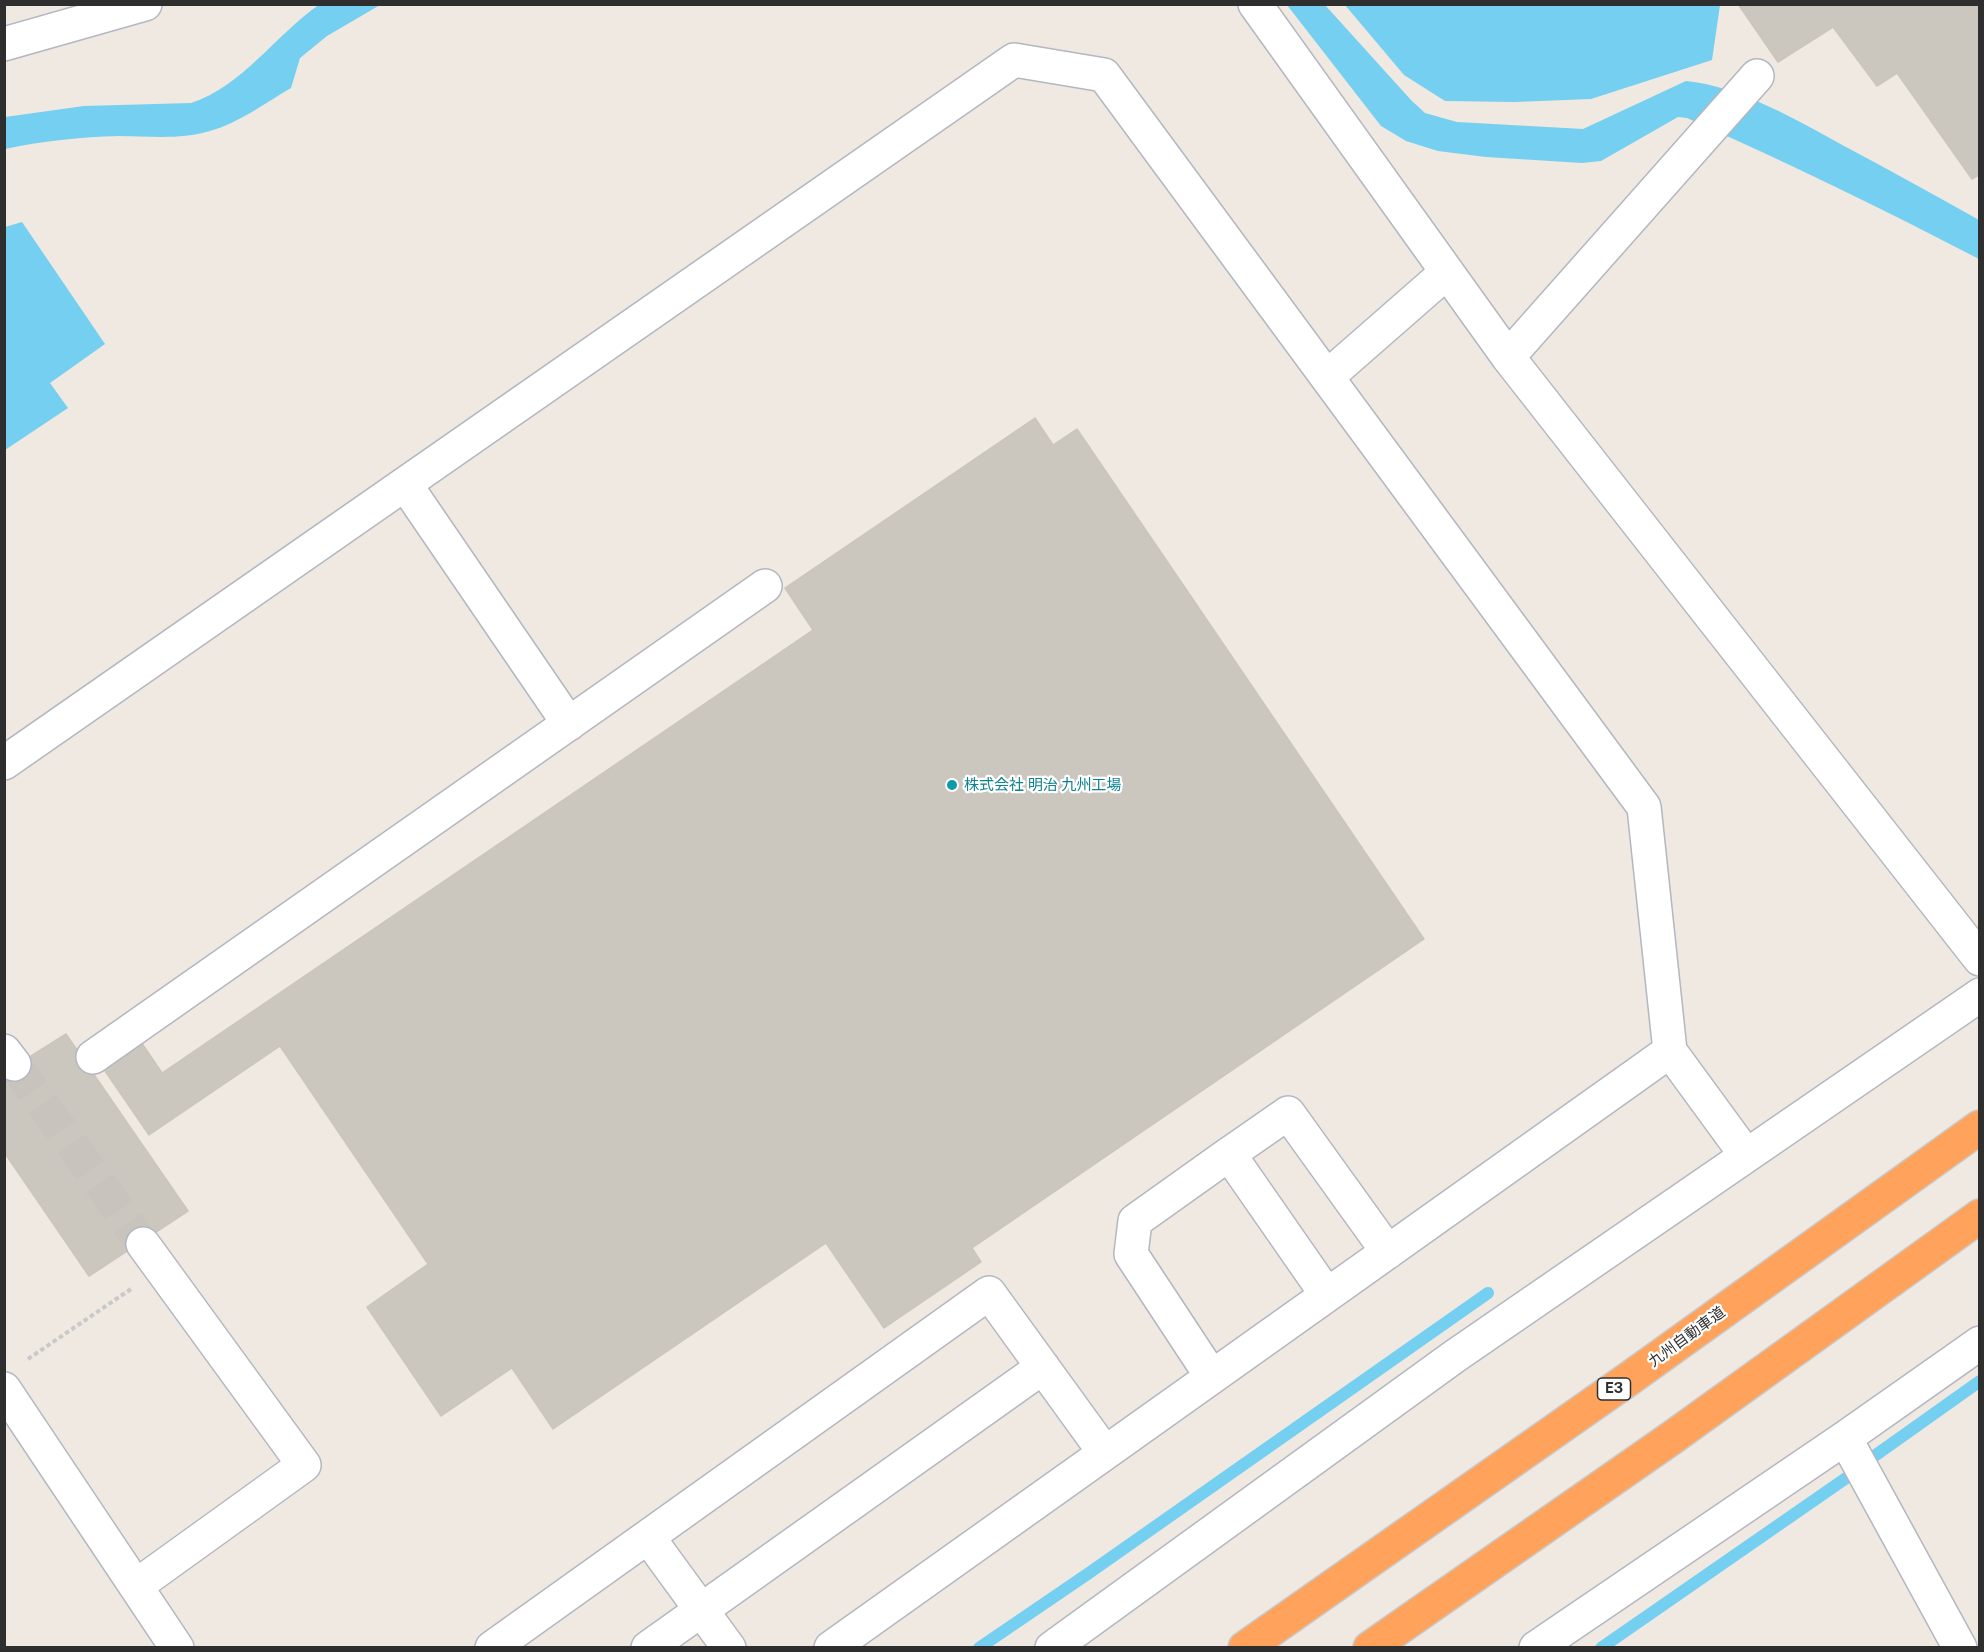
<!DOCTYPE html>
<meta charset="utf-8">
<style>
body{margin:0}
#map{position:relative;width:1984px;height:1652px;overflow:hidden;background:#efe9e1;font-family:"Public Sans",sans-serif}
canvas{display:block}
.frame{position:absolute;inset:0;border:6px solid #2e2e2e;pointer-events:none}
</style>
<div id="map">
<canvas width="1984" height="1652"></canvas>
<div class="frame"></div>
</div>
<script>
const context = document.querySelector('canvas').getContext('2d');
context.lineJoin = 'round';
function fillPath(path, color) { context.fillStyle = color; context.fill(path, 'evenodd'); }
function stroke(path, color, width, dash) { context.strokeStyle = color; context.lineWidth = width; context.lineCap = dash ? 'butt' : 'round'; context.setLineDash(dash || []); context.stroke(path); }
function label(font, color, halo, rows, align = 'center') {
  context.font = font + ' "Public Sans","Noto Sans JP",sans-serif'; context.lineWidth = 4.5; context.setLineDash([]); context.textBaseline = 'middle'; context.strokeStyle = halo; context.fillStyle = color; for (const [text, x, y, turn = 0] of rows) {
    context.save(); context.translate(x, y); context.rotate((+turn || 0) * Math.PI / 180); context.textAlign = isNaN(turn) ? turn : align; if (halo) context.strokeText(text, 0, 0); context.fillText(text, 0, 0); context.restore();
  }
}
fillPath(new Path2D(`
 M 320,4 L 380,5 L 327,36 L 300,58 L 291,88 C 265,103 239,123 210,131 C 180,140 149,136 119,136 C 81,137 41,141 5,149 L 5,117 L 84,106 L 191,103 C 243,86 275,35 320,4 Z
 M 1287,5 L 1325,5 L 1411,100 L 1425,113 L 1457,122 L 1583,129 L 1686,81 C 1737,85 1801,122 1846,147 C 1891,171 1935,195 1979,220 L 1979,259 C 1883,209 1786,162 1687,118 L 1678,117 L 1601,161 L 1582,163 L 1486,157 L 1438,151 L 1406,141 L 1381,126 Z
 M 1345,5 L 1720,5 L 1712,60 L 1591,99 L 1515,102 L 1445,101 L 1404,75 Z
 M 22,222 L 105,344 L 50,383 L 68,408 L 5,450 L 5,227 Z`), '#75cff0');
stroke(new Path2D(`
 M 1873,1457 L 1980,1381
 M 979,1648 L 1089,1573 L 1488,1293
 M 1601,1648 L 1852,1474`), '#75cff0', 12);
const building = new Path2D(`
 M 1738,4 L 1980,4 L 1980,174 L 1972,179 L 1897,73 L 1877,86 L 1833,27 L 1778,62 Z
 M 1035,418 L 1053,445 L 1077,429 L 1424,939 L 972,1248 L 981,1262 L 884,1328 L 826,1243 L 553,1429 L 512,1368 L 441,1416 L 367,1307 L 428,1264 L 280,1046 L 149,1135 L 103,1068 L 141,1042 L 162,1073 L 813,630 L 785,588 Z
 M 66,1034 L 188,1211 L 89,1276 L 4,1152 L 4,1073 Z`);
fillPath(building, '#cbc7bf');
stroke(building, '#cbc5ba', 1.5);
stroke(new Path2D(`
 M 14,1064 L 143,1244`), '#c8c4bd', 33, [33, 16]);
const minor = new Path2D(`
 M 1255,4 L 1508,357 L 1980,959
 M 4,44 L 145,4
 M 1508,357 L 1757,76
 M 1327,377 L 1447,272
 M 405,484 L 569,724
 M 4,763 L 1014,60 L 1104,75 L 1644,807 L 1670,1051 L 1746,1155
 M 4,1051 L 14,1064
 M 93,1057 L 765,586
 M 1229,1154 L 1288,1113 L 1388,1252
 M 1212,1377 L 1131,1254 L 1135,1221 L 1229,1154 L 1327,1295
 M 4,1389 L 177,1648
 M 1845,1438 L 1960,1648
 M 648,1537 L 729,1648
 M 136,1586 L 304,1465 L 143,1244
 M 492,1648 L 989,1293 L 1105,1453
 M 648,1648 L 1043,1367
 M 831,1648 L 1670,1051
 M 1052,1648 L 1455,1356 L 1980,995
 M 1536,1648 L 1845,1438 L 1980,1343`);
const highway = new Path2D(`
 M 1245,1648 L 1630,1378 L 1980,1127
 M 1370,1648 L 1673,1437 L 1980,1216`);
stroke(minor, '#b4b7c1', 36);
stroke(highway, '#c9c9c9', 36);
stroke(new Path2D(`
 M 28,1359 L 131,1289`), '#c9c9c9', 4, [4.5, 3]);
stroke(minor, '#fff', 33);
stroke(highway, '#ffa35c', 33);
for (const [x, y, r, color] of [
 [952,785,6,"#0f9aa8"]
]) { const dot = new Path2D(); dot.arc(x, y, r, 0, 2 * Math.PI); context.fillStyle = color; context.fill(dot); stroke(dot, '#fff', 2); }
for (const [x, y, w] of [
 [1614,1389,33]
]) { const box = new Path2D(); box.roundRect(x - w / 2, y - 11, w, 22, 4.5); context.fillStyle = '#fff'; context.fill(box); stroke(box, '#2e2e2e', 1.5); }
label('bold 14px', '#2e2e2e', null, [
 ["E3",1614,1389]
]);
label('15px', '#0d838f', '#fff', [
 ["株式会社 明治 九州工場",964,785]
], 'left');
label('15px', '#2e2e2e', '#fff', [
 ["九州自動車道",1687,1337,-36]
]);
</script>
